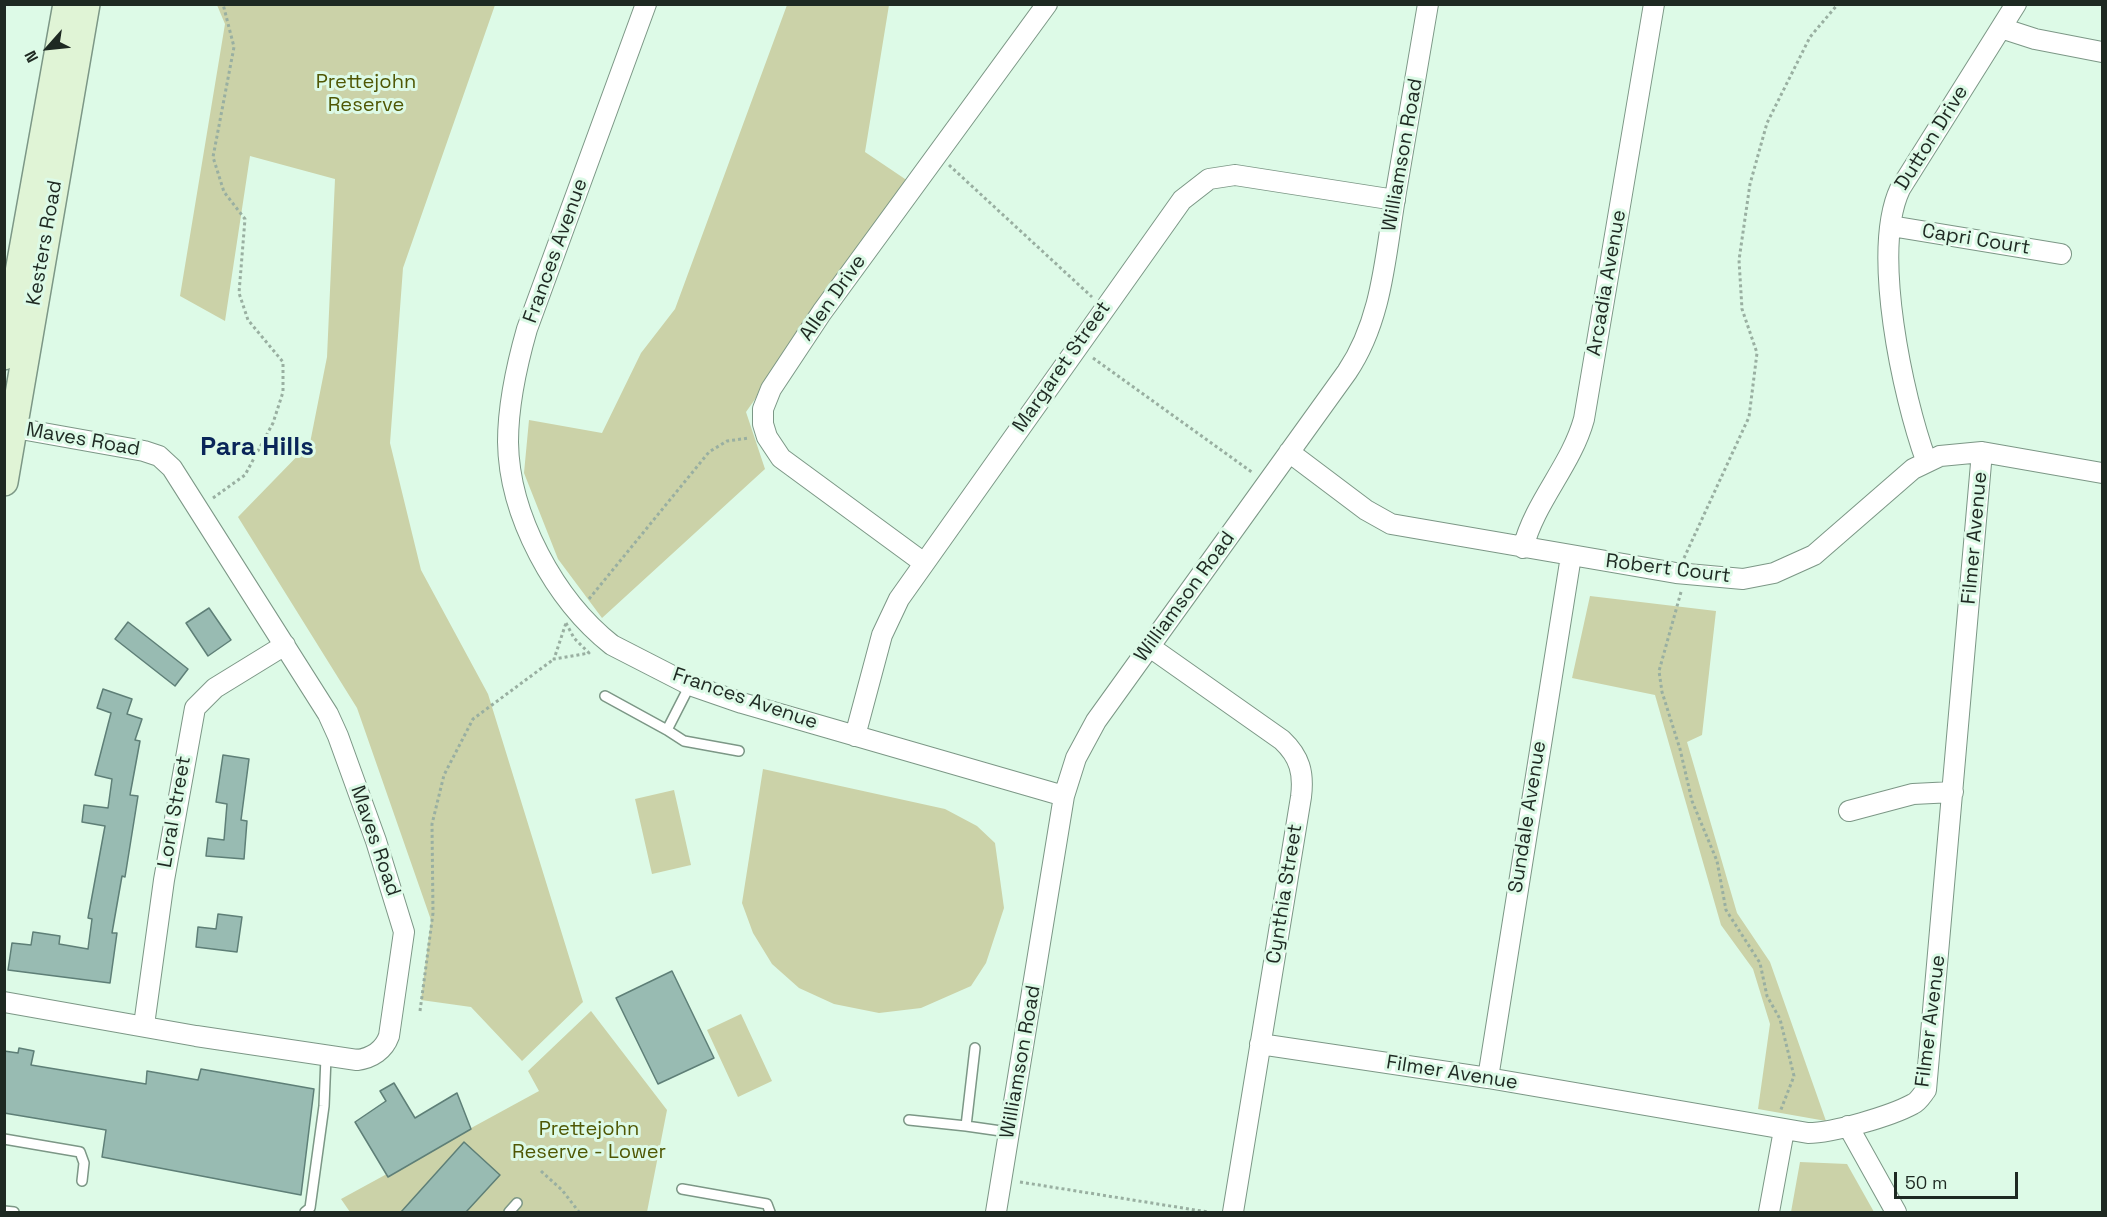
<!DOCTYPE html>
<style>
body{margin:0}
#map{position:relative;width:2107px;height:1217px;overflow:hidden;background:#ddfae7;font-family:"Space Grotesk",sans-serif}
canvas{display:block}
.frame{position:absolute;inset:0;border:6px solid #1e2922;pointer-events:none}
.north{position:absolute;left:18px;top:18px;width:60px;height:60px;-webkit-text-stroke:4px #ddfae7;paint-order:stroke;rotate:243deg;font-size:16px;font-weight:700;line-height:24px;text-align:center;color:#1e2922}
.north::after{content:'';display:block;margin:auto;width:21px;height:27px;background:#1e2922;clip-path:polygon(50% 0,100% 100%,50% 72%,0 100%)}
.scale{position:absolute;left:1894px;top:1172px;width:124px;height:27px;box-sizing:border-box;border:3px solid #1e2922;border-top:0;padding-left:8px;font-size:18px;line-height:21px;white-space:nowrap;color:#1e2922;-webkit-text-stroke:4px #ddfae7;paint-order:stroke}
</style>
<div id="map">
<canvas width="2107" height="1217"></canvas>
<div class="frame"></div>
<div class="north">N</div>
<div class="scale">50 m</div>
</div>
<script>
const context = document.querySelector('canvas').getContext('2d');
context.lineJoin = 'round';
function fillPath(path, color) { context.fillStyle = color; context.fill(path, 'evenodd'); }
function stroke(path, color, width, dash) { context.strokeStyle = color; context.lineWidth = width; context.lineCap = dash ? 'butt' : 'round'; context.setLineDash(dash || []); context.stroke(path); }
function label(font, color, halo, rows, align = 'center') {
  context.font = font + ' "Space Grotesk",sans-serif'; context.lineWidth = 6; context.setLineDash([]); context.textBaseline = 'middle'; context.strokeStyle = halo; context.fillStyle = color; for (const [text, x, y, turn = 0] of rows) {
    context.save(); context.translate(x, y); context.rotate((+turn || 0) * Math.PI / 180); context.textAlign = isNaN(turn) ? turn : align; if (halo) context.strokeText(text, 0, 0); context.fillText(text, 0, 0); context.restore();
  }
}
fillPath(new Path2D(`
 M 217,5 L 495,5 L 403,268 L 390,443 L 421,570 L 488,694 L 583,1002 L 522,1061 L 471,1007 L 421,1000 L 431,920 L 357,708 L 238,517 L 310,443 L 327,357 L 335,179 L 250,156 L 225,321 L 180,296 L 225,24 Z
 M 787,5 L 889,5 L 865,152 L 908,181 L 746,412 L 765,469 L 602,618 L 558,559 L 524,473 L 529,420 L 602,433 L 641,353 L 675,309 Z
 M 1590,596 L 1716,611 L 1702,735 L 1687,742 L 1737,913 L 1770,962 L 1826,1121 L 1758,1109 L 1770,1024 L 1753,969 L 1721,925 L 1655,695 L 1572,678 Z
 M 763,769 L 945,809 L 977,826 L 995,843 L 1004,908 L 986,963 L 971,986 L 921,1008 L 879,1013 L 834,1004 L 799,988 L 772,964 L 753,933 L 742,903 Z
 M 674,790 L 691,865 L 652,874 L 635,799 Z
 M 591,1011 L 667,1110 L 647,1212 L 350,1212 L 341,1199 L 539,1091 L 528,1071 Z
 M 741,1014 L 772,1081 L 738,1097 L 707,1030 Z
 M 1800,1162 L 1847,1164 L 1874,1212 L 1791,1212 Z`), '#cbd2a8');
const building = new Path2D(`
 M 209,608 L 231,640 L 208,656 L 186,623 Z
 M 128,622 L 188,669 L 175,686 L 115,639 Z
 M 103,689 L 132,699 L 127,714 L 142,719 L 135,740 L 140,741 L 130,795 L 138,796 L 125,877 L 122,876 L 112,933 L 117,933 L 110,983 L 8,970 L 12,943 L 31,945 L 33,932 L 60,936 L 59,944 L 88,949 L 92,919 L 88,918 L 105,826 L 82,822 L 84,805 L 108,808 L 112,779 L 95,775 L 111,713 L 97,708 Z
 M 223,755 L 249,759 L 241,820 L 247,821 L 244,859 L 206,856 L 208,838 L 224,840 L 227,804 L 216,802 Z
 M 218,914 L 242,917 L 237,952 L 196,947 L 198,927 L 216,929 Z
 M 672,971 L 714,1058 L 658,1084 L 616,998 Z
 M 19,1048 L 34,1051 L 31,1065 L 146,1084 L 147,1071 L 198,1080 L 201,1069 L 314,1089 L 301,1195 L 102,1157 L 106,1130 L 4,1113 L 4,1051 L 18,1053 Z
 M 394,1083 L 415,1118 L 457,1093 L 471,1129 L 388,1177 L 355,1122 L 386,1101 L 380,1091 Z
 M 464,1142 L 500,1175 L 466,1212 L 401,1212 Z`);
fillPath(building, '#98bbb2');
stroke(building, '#5e7f77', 1.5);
const service = new Path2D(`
 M 605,696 L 667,730 L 690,685
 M 667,730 L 684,741 L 739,751
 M 909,1120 L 966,1126 L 975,1048
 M 966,1126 L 1008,1132
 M 4,1139 L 80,1152 L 84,1163 L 82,1181
 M 682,1189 L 767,1204 L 770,1212
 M 4,1211 L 14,1212
 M 305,1212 L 310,1208 L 324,1106 L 326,1057
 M 509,1212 L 517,1203`);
const minor = new Path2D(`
 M 646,4 L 527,329 C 517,364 508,405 508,442 C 509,516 555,600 612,645 L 690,685 L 742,703 L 1064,796
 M 2001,28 L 2035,39 L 2102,52
 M 1891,226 L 2061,254
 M 4,426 L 144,451 L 159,456 L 172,468 L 328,714 L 338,736 L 376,841 L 404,932 L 389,1036 C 384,1050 372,1058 357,1060 L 196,1036 L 4,1002
 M 1289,452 L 1366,510 L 1391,524 L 1676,573 L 1743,579 L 1774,573 L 1814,555 L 1913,469 L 1940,456 L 1982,452 L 2102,473
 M 1926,460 C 1903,397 1871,251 1900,189 L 2016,4
 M 1523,548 C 1535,501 1571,466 1584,419 L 1654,4
 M 924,563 L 781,458 L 767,437 L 763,424 L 763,409 L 771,389 L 822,312 L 1047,4
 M 1150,647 L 1282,740 C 1300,757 1304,773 1301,797 L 1233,1212
 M 855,736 L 882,635 L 899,599 L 1182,200 L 1209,179 L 1235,175 L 1395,200
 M 1849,811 L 1913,794 L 1953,792
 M 144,1025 L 164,880 L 195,708 L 215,688 L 285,645
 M 1260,1044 L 1488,1078 L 1808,1133 C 1833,1133 1891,1116 1913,1104 C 1919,1101 1922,1095 1926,1090 L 1982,452
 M 1488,1078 L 1571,556
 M 1848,1126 L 1896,1212
 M 996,1212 L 1064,796 L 1076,758 L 1096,721 L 1347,372 C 1382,320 1385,258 1395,198 C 1406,133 1417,69 1428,4
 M 1769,1212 L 1784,1130`);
const secondary = new Path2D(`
 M 4,356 L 67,4
 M 4,482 L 86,4`);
stroke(service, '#7c9786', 12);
stroke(minor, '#7c9786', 22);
stroke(secondary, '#7c9786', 30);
stroke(new Path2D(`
 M 949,165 L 1092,297
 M 1093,358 L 1253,473
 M 213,498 L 245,475 L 273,423 L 283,392 L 283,362 L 248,320 L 239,293 L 245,219 L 224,192 L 213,157 L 234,47 L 223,4
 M 1684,558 L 1749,417 L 1757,353 L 1742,309 L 1739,260 L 1750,184 L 1767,123 L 1810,37 L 1838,4
 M 1681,592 L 1659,671 L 1662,692 L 1680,749 L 1692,801 L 1717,861 L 1726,910 L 1760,963 L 1767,996 L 1780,1019 L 1794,1076 L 1780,1112
 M 589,599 L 709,452 L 727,441 L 749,438
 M 566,623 L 574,638 L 589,653 L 554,659 Z
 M 420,1011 L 433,913 L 432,824 L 444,775 L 473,719 L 554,659
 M 541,1171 L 562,1190 L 579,1212
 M 1020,1182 L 1208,1212`), '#99afa1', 3, [3, 3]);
stroke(service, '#fff', 9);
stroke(minor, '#fff', 20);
stroke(secondary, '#e0f4d6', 27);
label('20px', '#4f5704', '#ddfae7', [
 ["Prettejohn",366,83],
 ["Reserve",366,106],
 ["Prettejohn",589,1130],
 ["Reserve - Lower",589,1153]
]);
label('20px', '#1e2922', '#ddfae7', [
 ["Dutton Drive",1932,138,-58],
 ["Williamson Road",1403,155,-80],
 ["Capri Court",1976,240,9],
 ["Kesters Road",45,243,-80],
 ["Frances Avenue",556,251,-70],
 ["Arcadia Avenue",1607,283,-80],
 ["Allen Drive",833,298,-55],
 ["Margaret Street",1062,367,-55],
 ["Maves Road",83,440,10],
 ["Filmer Avenue",1975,538,-85],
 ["Robert Court",1668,569,7],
 ["Williamson Road",1185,597,-54],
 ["Frances Avenue",745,699,19],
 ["Loral Street",175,812,-80],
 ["Sundale Avenue",1528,817,-81],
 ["Maves Road",375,841,71],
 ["Cynthia Street",1285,894,-81],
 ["Filmer Avenue",1931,1021,-83],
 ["Williamson Road",1021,1062,-80],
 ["Filmer Avenue",1452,1073,9]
]);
label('bold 26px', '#092559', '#ddfae7', [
 ["Para Hills",257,448]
]);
</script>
